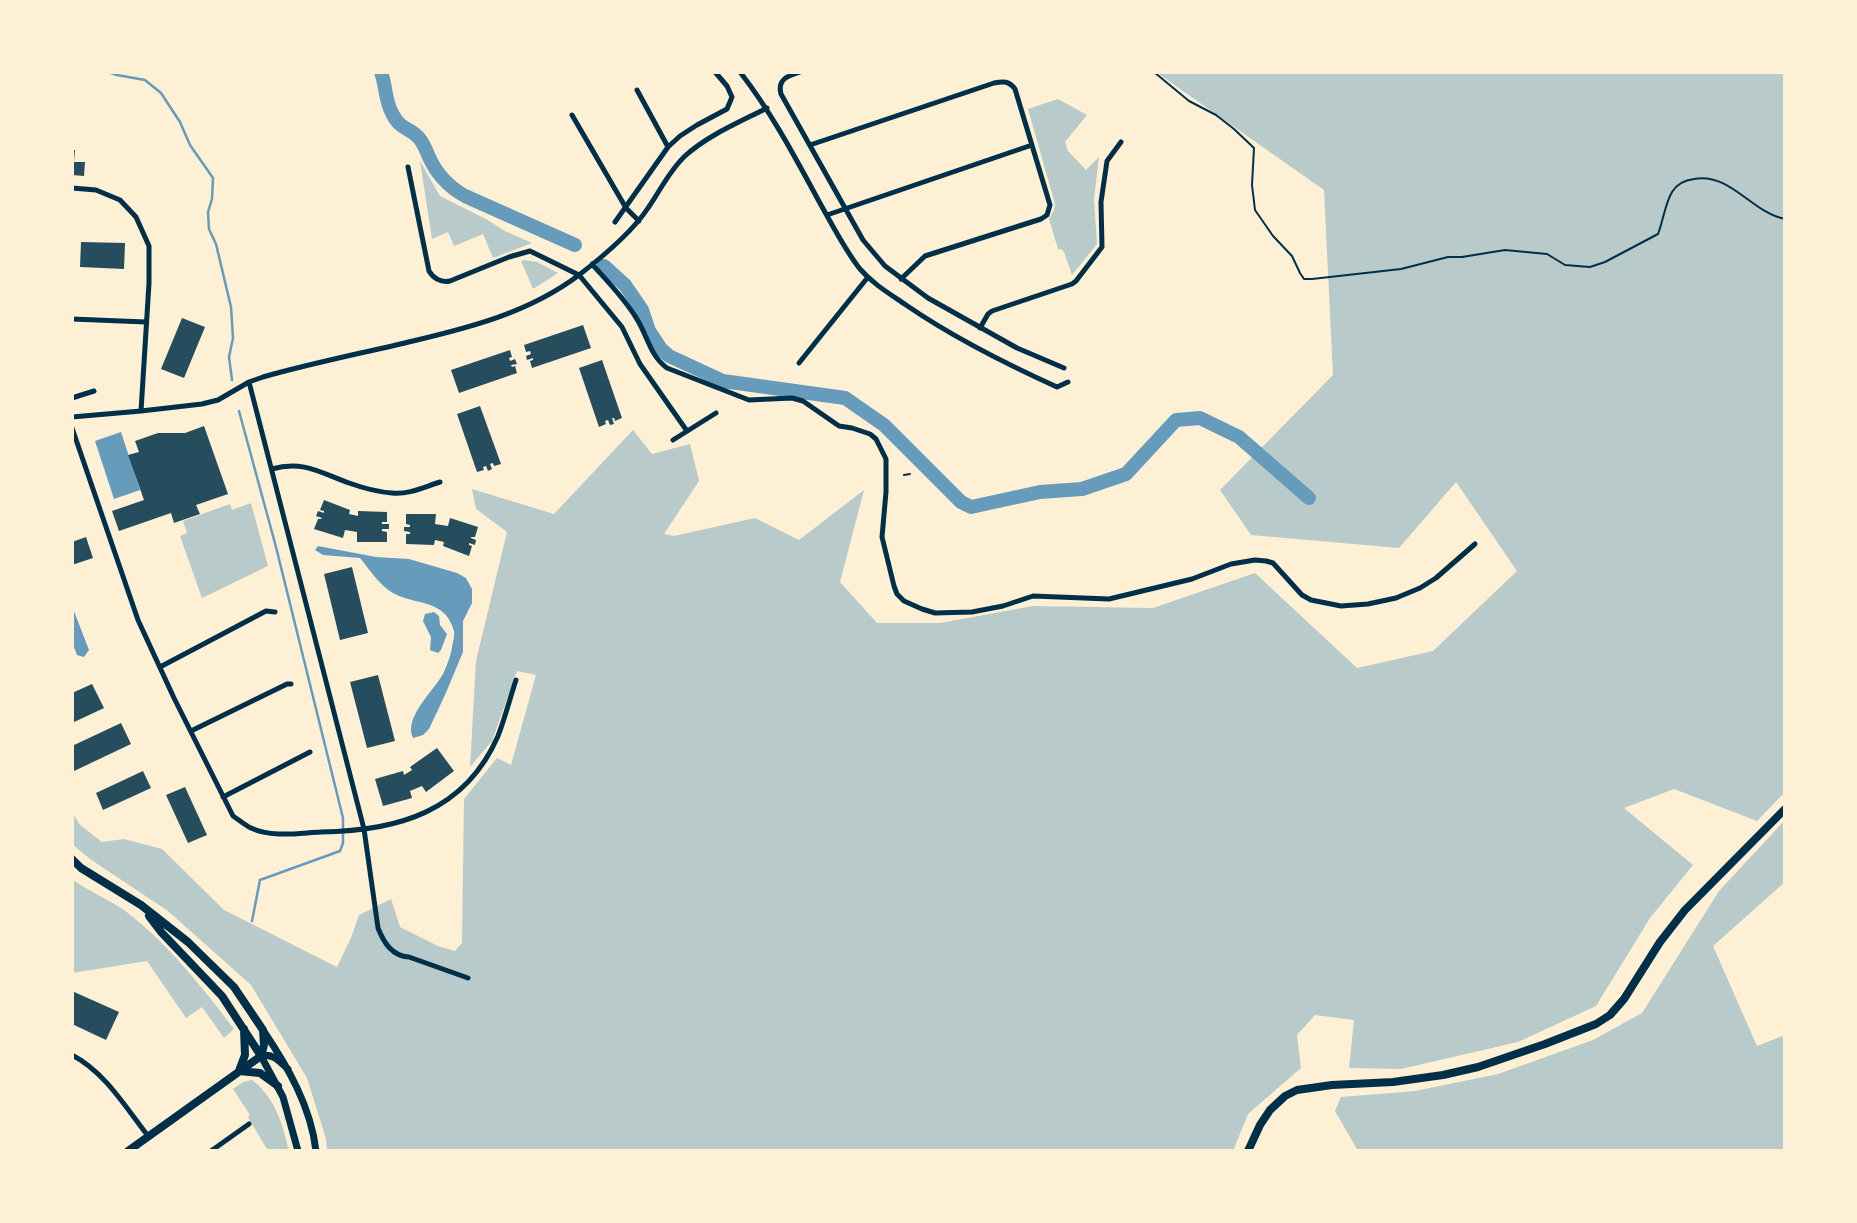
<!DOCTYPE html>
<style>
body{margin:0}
#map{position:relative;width:1857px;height:1223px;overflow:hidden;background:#fdf0d5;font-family:Rubik,sans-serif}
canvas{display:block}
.frame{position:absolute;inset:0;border:74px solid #fdf0d5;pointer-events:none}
</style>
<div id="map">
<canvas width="1857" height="1223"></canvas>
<div class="frame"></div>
</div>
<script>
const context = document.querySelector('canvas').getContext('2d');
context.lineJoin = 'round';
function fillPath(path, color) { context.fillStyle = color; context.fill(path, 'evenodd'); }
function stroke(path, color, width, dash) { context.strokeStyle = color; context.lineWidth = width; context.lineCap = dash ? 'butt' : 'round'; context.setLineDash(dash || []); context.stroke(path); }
fillPath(new Path2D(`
 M 1156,72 L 1785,72 L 1785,792 L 1757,821 L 1674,789 L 1624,808 L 1693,865 L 1650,918 L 1596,1006 L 1518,1042 L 1401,1069 L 1349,1068 L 1354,1020 L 1315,1015 L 1297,1035 L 1301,1068 L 1248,1114 L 1233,1151 L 327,1151 L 326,1139 L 307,1078 L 251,985 L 168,911 L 90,859 L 72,844 L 72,812 L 80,825 L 102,842 L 124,839 L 162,849 L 224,910 L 337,967 L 351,938 L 359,915 L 391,899 L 400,927 L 438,946 L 455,951 L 462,943 L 464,799 L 497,758 L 511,765 L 536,675 L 517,671 L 492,741 L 470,767 L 476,661 L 507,532 L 476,509 L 472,489 L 554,514 L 633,430 L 652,454 L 690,444 L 699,481 L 664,534 L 674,536 L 755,518 L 799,540 L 864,490 L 840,582 L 877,623 L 940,623 L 1033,606 L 1153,608 L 1255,573 L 1357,668 L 1433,651 L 1517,571 L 1456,482 L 1399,548 L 1251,535 L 1220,490 L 1333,375 L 1324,190 Z
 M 1058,99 L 1087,115 L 1065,142 L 1068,151 L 1086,170 L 1099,157 L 1094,199 L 1097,244 L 1072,275 L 1064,252 L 1061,249 L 1058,249 L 1049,219 L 1054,210 L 1055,204 L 1028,109 Z
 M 420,161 L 440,196 L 486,219 L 505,231 L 532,243 L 493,258 L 483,234 L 454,246 L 448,232 L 432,239 Z
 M 524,260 L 537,262 L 558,273 L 533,289 L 521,261 Z
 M 251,503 L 268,566 L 202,598 L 180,536 L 187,533 L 183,521 L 230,504 L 232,510 Z
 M 1785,820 L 1785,882 L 1713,946 L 1757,1046 L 1785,1035 L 1785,1151 L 1358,1151 L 1335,1111 L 1341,1097 L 1415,1091 L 1498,1074 L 1593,1040 L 1642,1013 L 1719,891 Z
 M 72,879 C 89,892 111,900 128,913 C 169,945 203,988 234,1029 L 224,1038 L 202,1007 L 186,1018 L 147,961 L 72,973 Z
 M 252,1080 C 275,1097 283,1125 289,1151 L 268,1151 L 248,1117 L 250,1115 L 233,1089 L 243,1082 Z`), '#b9caca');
fillPath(new Path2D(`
 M 121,432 L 140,490 L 114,499 L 95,441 Z
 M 318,546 L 376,557 L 409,559 L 457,573 L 466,578 L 472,589 L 472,603 L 463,621 L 463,652 L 445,695 L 429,729 L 423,735 L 413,738 C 403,717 435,690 444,672 C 447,665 451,655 452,647 C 453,642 455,636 454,631 C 445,598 416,606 393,593 C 379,585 370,570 360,558 L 323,555 L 315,550 Z
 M 72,606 L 89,650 L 84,657 L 77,655 L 72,642 Z
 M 434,612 L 439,616 L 440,625 L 447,634 L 441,650 L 438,653 L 430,650 L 431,637 L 423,621 L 425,614 Z`), '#669bbc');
stroke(new Path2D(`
 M 108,72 L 117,75 L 145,80 L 161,93 L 180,122 L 190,145 L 213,178 L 212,199 L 208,212 L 209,229 L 216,244 L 231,307 L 233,338 L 229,357 L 232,380
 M 239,411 L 276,547 L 343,818 L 343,843 L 340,851 L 260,880 L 252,921`), '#669bbc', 2.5);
stroke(new Path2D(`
 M 381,72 C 386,85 385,101 392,113 C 400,130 409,127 419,138 C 424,144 426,150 429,157 C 437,175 449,187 465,196 L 575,245
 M 604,266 L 625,285 L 642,310 L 649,331 L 661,349 L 669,356 L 723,381 L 845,398 L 884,425 L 961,502 L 971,507 L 1040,492 L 1082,489 L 1126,474 L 1176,420 L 1200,418 L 1239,437 L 1309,498`), '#669bbc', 14);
fillPath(new Path2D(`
 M 72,150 L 75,150 L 74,162 L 85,162 L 84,176 L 72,175 Z
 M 81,242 L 125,243 L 124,269 L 80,267 Z
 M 182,318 L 205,327 L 184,378 L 161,369 Z
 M 583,325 L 591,348 L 532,368 L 530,361 L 533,360 L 533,358 L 527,360 L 526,356 L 531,354 L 530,351 L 526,352 L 524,345 Z
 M 510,350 L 512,357 L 509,358 L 510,361 L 515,359 L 517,364 L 511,365 L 512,367 L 515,366 L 517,373 L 459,393 L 451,370 Z
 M 602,360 L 622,418 L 615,421 L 614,418 L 612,418 L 614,424 L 610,425 L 608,420 L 605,421 L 606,424 L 599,427 L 579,368 Z
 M 480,406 L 501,464 L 494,466 L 493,463 L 490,464 L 492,469 L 488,471 L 486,466 L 483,467 L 484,470 L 477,472 L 457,414 Z
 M 204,426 L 228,494 L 196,505 L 200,514 L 174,523 L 171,513 L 119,531 L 112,511 L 144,500 L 128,455 L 139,452 L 135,441 L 158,433 L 185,433 Z
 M 324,500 L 350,510 L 349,514 L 358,516 L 358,511 L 387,512 L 387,522 L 382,522 L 382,524 L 389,524 L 389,529 L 382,529 L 382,531 L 387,532 L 387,542 L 357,542 L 357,532 L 345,530 L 343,538 L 314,529 L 318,519 L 321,519 L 322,518 L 316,516 L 318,511 L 324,513 L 324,511 L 320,510 Z
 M 406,514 L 436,514 L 435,524 L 448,526 L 450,518 L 478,527 L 475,537 L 471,537 L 471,538 L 476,540 L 475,545 L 469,543 L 469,545 L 472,546 L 469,556 L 443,546 L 444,542 L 435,540 L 434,545 L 406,544 L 406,534 L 410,534 L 410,532 L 404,531 L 404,527 L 410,527 L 410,525 L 406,524 Z
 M 86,537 L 93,558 L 72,565 L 72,542 Z
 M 352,567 L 368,633 L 340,640 L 324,574 Z
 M 378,675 L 395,741 L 367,748 L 350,682 Z
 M 92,684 L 104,708 L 72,723 L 72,693 Z
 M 121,723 L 131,744 L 72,772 L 72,746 Z
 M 437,748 L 454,771 L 426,792 L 422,786 L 410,791 L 412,798 L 383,806 L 375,779 L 403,771 L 404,775 L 412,770 L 410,767 Z
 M 143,771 L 151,788 L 103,810 L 96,793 Z
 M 185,787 L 207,835 L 188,843 L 166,795 Z
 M 72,991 L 119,1012 L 106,1040 L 72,1024 Z`), '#264d5e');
stroke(new Path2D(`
 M 1154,72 L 1189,101 L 1216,115 L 1234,129 L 1254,148 L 1252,185 L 1255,210 L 1273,236 L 1292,256 L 1300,273 L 1304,279 L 1312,279 L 1401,269 L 1448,257 L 1462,257 L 1505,250 L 1547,254 L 1565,265 L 1590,267 L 1605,262 L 1658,234 C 1663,221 1665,204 1672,192 C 1677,184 1685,180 1694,179 C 1730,172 1752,213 1785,219
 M 904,475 L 910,474`), '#003049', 2);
stroke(new Path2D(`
 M 740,72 C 772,113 796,159 821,205 C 833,226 845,250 860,269 C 873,284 890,294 906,305 C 954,338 1004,363 1057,387 L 1068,382
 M 800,72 C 788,76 777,79 781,94 L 863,240 L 885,266 L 928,298 L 1017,348 L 1064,368
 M 637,90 L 668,147
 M 572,115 L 626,208 L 639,221
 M 810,145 L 994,83 C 1004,81 1009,81 1015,89 L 1050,205 L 1047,215 L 1041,219 L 925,256 L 901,279
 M 408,167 L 429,271 C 433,278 441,283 450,281 L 509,257 L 530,251 L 579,275 L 622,327 L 640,364 L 687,431
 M 72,188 L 96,190 L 120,200 L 136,217 L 149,246 L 149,283 L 141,411
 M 827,215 L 1032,145
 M 615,222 L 668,147 L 680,136 L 697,125 L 727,109 L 732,97 L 727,86 L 715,72
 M 592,264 C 607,281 623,297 635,316 C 647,333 649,355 667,368 L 749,400 L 792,398 L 803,401 L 839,426 L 852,428 L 870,434 L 876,439 L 886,459 L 886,492 L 882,537 L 894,586 L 897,594 L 904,601 L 922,609 L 935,613 L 972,612 L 1003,606 L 1033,596 L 1109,599 L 1192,579 L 1231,564 L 1255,560 L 1266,561 L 1273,563 L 1302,595 L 1311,600 L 1341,606 L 1368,604 L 1396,598 L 1420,588 L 1436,578 L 1475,544
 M 72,319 L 146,322
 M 980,328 L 988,314 L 992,311 L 1072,284 L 1076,281 L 1102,247 L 1101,202 L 1107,161 L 1121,142
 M 799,363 L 868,277
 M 249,382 L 364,829 L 378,928 C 384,943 392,956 409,957 L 468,978
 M 72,398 L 94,391
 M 72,417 L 141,411 L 202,404 L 218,400 L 249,382 L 263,377 C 312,363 363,353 413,341 C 472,327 530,312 579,275 C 601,258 633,231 648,208 C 660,191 669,171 685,156 C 708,135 740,122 767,108
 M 72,428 L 138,620 L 174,698 L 233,816 C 239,820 245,825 251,828 C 272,838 299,833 321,832 C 397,831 465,812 498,736 C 505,718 510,698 516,680
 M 673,440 L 716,413
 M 272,469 C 303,460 321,473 349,483 C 363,488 378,492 392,493 C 408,495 424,487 440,482
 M 160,667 L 266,611 L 275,612
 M 191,731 L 287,684 L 291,684
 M 223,797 L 310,752
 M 72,1055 C 105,1072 126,1108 148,1136
 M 211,1151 L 249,1124`), '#003049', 5);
stroke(new Path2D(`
 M 263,1030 C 288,1067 311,1107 316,1151
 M 288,1069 C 279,1061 273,1053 261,1056 L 283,1097 L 298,1151`), '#003049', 7);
stroke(new Path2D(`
 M 72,859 L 81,868 L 141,905 L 188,942 L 234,987 L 263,1030 L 264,1045 L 261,1056
 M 149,916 L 162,933 L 222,996 L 261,1056
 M 239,1071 L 245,1055 L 244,1029
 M 239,1071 L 260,1073 L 278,1086
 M 128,1151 L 261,1056
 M 1248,1151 L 1260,1125 L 1270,1110 L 1285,1096 L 1297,1090 L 1332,1085 L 1393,1082 L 1443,1075 L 1478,1067 L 1545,1044 L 1596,1024 L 1610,1015 L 1624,999 L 1660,942 L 1685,910 L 1785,809`), '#003049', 8);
</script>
